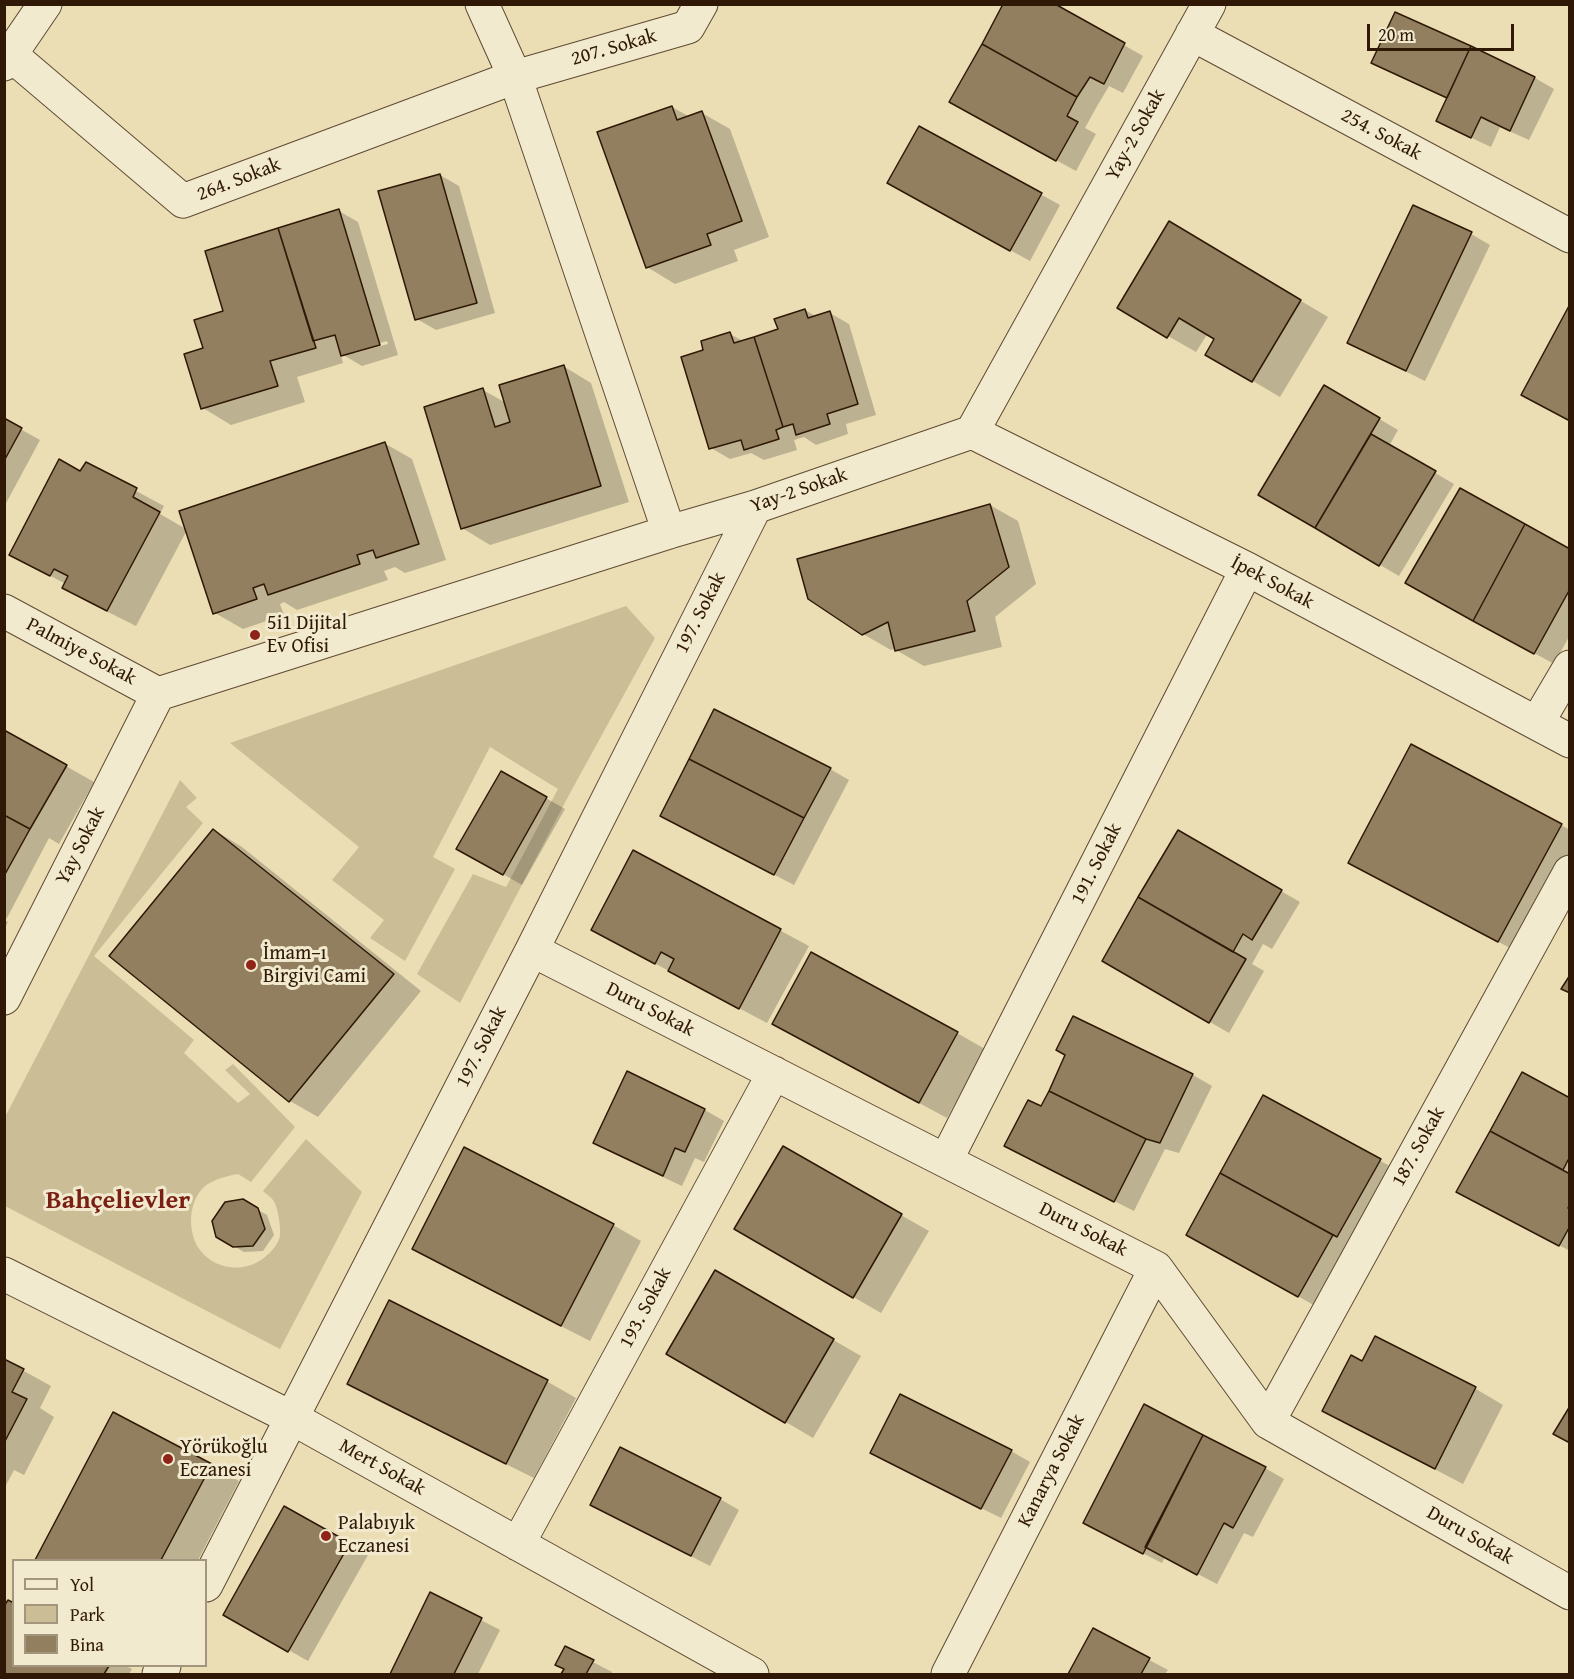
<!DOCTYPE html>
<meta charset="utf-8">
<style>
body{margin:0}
#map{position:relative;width:1574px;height:1679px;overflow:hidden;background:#ebdeb4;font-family:"Gentium Book Plus",serif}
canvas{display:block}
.frame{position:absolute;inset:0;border:6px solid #2f1906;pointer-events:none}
.legend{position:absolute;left:12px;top:1559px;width:195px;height:108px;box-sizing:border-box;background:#f2eace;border:2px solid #a4967e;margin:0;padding:8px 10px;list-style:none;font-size:18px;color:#2f1906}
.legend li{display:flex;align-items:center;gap:12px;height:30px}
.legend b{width:30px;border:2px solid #a4967e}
.scale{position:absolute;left:1367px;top:24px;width:147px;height:27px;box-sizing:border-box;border:3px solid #2f1906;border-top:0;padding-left:8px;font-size:18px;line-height:21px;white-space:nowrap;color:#2f1906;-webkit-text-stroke:4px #f2eace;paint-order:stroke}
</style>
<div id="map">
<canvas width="1574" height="1679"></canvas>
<div class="frame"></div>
<ul class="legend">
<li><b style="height:8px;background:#f2eace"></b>Yol</li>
<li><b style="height:16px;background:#cbbd96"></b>Park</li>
<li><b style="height:16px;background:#917f60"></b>Bina</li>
</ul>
<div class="scale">20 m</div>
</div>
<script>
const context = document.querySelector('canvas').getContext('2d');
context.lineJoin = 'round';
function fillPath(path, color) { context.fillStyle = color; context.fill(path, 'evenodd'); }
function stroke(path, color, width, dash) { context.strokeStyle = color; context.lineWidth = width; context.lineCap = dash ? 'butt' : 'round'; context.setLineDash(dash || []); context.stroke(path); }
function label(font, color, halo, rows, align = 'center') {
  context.font = font + ' "Gentium Book Plus",serif'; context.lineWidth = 6; context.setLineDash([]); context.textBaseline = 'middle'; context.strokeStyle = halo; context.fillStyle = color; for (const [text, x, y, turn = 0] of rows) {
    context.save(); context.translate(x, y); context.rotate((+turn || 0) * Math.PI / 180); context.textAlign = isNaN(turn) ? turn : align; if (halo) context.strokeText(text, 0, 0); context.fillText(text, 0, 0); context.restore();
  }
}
fillPath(new Path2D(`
 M 626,606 L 655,638 L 569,795 L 460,1003 L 417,974 L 473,874 L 506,887 L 558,789 L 490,747 L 433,857 L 455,869 L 405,961 L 370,938 L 384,920 L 332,880 L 359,847 L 230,743 Z
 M 180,780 L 197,798 L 186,807 L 203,823 L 94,956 L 194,1040 L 184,1053 L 238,1103 L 250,1094 L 225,1070 L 233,1064 L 295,1127 L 251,1182 L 238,1174 C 227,1176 213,1179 204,1187 C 188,1202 187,1233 200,1250 C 216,1271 246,1273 265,1257 C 271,1252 279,1244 280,1235 C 281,1228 278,1206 273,1200 C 271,1197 266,1194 263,1191 L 306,1139 L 362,1192 L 280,1349 L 5,1206 L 5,1117 Z`), '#cbbd96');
fillPath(new Path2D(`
 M 1052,4 L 1143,56 L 1123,93 L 1109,86 L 1096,108 L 1085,128 L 1096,134 L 1076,171 L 970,113 Z
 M 1396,14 L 1535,78 L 1554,89 L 1529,140 L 1500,127 L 1491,147 L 1457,131 L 1448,99 L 1392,73 L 1373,62 Z
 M 672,107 L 690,117 L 702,113 L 730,129 L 769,237 L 734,250 L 738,261 L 675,284 L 647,267 Z
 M 920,128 L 1060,205 L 1030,261 L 908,194 Z
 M 440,175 L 459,186 L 495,313 L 436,330 L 417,319 Z
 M 339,211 L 358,222 L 398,355 L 362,366 L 340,353 L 343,363 L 297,377 L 305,402 L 231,425 L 203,408 L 205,349 L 224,312 ZM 387,341 L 388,344 L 355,353 L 355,350 Z
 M 1471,234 L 1490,245 L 1425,381 L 1368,353 L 1349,342 Z
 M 1197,239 L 1328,317 L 1280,397 L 1207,354 L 1216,338 L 1208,333 L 1196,352 L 1168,336 Z
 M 805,310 L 817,317 L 830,313 L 849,324 L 876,415 L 846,424 L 848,434 L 816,445 L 804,437 L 794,440 L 797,450 L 764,460 L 751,453 L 730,459 L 711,448 L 705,351 L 730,334 L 743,341 L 780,330 Z
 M 563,366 L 591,383 L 629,502 L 490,545 L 462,528 L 483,390 L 506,403 Z
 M 1325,387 L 1398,430 L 1389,446 L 1454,484 L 1399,576 L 1260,495 Z
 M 4,420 L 40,440 L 4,507 Z
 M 384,443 L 412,459 L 446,560 L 405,573 L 395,567 L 384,571 L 388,580 L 297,610 L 284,602 L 280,604 L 284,615 L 243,629 L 215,613 L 187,530 L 136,626 L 92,604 L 64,588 L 66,584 L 39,570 L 86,464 L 164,506 L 160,514 L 186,529 Z
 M 990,505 L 1018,521 L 1036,584 L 995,617 L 1002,647 L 924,666 L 896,650 L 896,648 L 891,650 L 863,634 Z
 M 1570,550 L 1570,635 L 1554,664 L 1426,593 Z
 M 4,731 L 94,782 L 59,844 L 49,838 L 7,918 L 4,917 Z
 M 830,769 L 849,780 L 794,885 L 662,816 Z
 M 502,773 L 565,809 L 522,885 L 458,848 Z
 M 1561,825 L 1570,830 L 1570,877 L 1527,957 L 1378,878 Z
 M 214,830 L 242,847 L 421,991 L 318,1117 L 290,1101 L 111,956 Z
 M 1178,832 L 1300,902 L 1272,949 L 1263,944 L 1252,964 L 1264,971 L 1229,1033 L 1104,961 Z
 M 634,852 L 809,946 L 767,1023 L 620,945 Z
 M 4,920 L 8,922 L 4,930 Z
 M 1074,1018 L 1193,1075 L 1212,1086 L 1179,1153 L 1165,1149 L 1134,1211 L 1025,1156 L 1042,1108 L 1067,1055 Z
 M 957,1033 L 985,1049 L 947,1118 L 802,1040 Z
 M 628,1073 L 705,1110 L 724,1121 L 704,1162 L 695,1158 L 682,1186 L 614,1154 L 595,1143 Z
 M 1523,1074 L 1570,1099 L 1570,1251 L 1458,1192 Z
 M 1264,1097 L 1408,1176 L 1317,1307 L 1188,1234 Z
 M 783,1148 L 929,1231 L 881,1313 L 736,1229 Z
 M 242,1201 L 267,1215 L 274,1235 L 263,1251 L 244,1252 L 217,1236 Z
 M 613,1225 L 641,1241 L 590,1341 L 442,1265 L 414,1249 Z
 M 716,1272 L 861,1356 L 813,1438 L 668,1353 Z
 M 390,1302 L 548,1382 L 576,1398 L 534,1478 L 376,1400 L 349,1384 Z
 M 1376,1338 L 1476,1389 L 1503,1405 L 1463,1484 L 1352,1426 L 1363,1363 Z
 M 4,1360 L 51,1386 L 40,1408 L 54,1417 L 24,1475 L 14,1470 L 4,1489 Z
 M 114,1414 L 239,1481 L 198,1560 L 37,1560 Z
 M 1011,1451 L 1030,1462 L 1001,1518 L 890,1463 Z
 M 1265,1468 L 1284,1479 L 1253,1537 L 1244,1533 L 1217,1584 L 1165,1557 L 1162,1563 L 1104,1534 Z
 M 720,1499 L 739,1510 L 710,1566 L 611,1515 Z
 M 349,1544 L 368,1555 L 308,1661 L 225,1614 Z
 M 431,1594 L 500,1630 L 478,1674 L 391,1674 Z
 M 4,1609 L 14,1666 L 126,1666 L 132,1669 L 129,1674 L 4,1674 Z
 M 1093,1630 L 1168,1670 L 1165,1674 L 1070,1674 Z
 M 566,1648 L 612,1672 L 611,1674 L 563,1674 L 565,1669 Z`), '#0003');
const building = new Path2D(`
 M 1003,4 L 1055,4 L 1125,43 L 1104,84 L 1090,77 L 1077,97 L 982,44 Z
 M 1395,12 L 1471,46 L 1447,98 L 1371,63 Z
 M 982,44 L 1077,97 L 1067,116 L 1078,122 L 1056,161 L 949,102 Z
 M 1471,46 L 1535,77 L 1510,131 L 1481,117 L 1471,138 L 1436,121 Z
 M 672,106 L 677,120 L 702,111 L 742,221 L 707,234 L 711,245 L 646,268 L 597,132 Z
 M 919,126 L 1042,193 L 1010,251 L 887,183 Z
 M 440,174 L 477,303 L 415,320 L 378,191 Z
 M 1413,205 L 1472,232 L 1406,371 L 1347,343 Z
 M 339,209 L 380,345 L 341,356 L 335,335 L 313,341 L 278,228 Z
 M 1169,221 L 1301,300 L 1252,382 L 1205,355 L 1214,339 L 1179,318 L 1167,338 L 1117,308 Z
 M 278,228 L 316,348 L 270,361 L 278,386 L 201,409 L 184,354 L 203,348 L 194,320 L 223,311 L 205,251 Z
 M 1570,304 L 1570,421 L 1521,395 Z
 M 805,309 L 808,318 L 830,311 L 858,404 L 827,414 L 830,424 L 796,435 L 793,424 L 783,427 L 754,337 L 778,329 L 774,319 Z
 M 730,332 L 734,343 L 754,337 L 783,427 L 776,430 L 779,439 L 744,450 L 741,440 L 709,449 L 681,357 L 703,350 L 701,341 Z
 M 564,365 L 601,486 L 461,529 L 424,407 L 483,388 L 495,427 L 510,422 L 499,385 Z
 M 1324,385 L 1380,418 L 1315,528 L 1258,495 Z
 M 4,418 L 22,428 L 4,461 Z
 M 1371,434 L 1436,471 L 1379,566 L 1315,528 Z
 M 385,442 L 419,544 L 376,558 L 373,550 L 357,555 L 360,564 L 268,595 L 264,584 L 253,588 L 257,599 L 213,614 L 179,511 Z
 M 59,459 L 80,471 L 86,462 L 137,488 L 133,497 L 160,512 L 107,611 L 62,588 L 68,576 L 54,569 L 50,576 L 9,555 Z
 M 1460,488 L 1525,524 L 1473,621 L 1405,583 Z
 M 990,504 L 1009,567 L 967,601 L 975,631 L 895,651 L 888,622 L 862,635 L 808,599 L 797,559 Z
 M 1525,524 L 1570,549 L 1570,589 L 1534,654 L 1473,621 Z
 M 714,709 L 831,768 L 804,818 L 689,759 Z
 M 4,730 L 67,765 L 30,829 L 4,815 Z
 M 1411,744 L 1562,824 L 1498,942 L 1348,863 Z
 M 689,759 L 804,818 L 774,875 L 660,816 Z
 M 501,771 L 547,797 L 503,875 L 456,849 Z
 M 4,815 L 30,829 L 4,876 Z
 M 213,829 L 394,974 L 289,1102 L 109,956 Z
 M 1178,830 L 1282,890 L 1252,940 L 1243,934 L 1233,952 L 1138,897 Z
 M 633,850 L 781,929 L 739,1009 L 668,971 L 674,959 L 661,952 L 655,964 L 591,930 Z
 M 1138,897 L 1246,959 L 1209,1023 L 1102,961 Z
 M 811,952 L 958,1032 L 919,1103 L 772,1024 Z
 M 1570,975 L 1570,993 L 1561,989 Z
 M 1073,1016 L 1193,1074 L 1160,1143 L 1146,1139 L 1049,1091 L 1065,1055 L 1056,1050 Z
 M 627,1071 L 705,1109 L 685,1152 L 675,1148 L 663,1176 L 593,1143 Z
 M 1522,1072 L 1570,1098 L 1570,1161 L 1568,1160 L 1563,1170 L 1490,1131 Z
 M 1049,1091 L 1146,1139 L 1114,1202 L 1004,1146 L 1028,1100 L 1041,1106 Z
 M 1263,1095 L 1381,1159 L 1337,1237 L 1220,1173 Z
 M 1490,1131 L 1570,1174 L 1570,1205 L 1568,1208 L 1570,1209 L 1570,1226 L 1559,1246 L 1456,1192 Z
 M 783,1146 L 902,1214 L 853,1298 L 734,1229 Z
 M 464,1147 L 614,1224 L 561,1326 L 412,1249 Z
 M 1220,1173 L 1333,1235 L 1298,1297 L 1186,1235 Z
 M 243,1199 L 258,1208 L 265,1229 L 253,1246 L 233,1247 L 216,1237 L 212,1221 L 225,1202 Z
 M 715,1270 L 834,1339 L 785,1423 L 666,1354 Z
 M 389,1300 L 548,1380 L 506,1464 L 347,1384 Z
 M 1375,1336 L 1476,1387 L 1435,1469 L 1322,1411 L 1351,1355 L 1362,1361 Z
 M 4,1359 L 24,1369 L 12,1392 L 27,1399 L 4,1443 Z
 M 900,1394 L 1012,1450 L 981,1509 L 870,1453 Z
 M 1144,1404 L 1203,1435 L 1143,1554 L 1083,1523 Z
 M 1570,1406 L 1570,1443 L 1553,1434 Z
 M 113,1412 L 212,1464 L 161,1560 L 35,1560 Z
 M 1203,1435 L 1266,1467 L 1233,1528 L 1224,1523 L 1197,1575 L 1145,1547 Z
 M 620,1447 L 721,1498 L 691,1556 L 590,1505 Z
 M 284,1506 L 350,1543 L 288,1652 L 223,1615 Z
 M 430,1592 L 482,1618 L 454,1674 L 390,1674 Z
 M 8,1600 L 14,1603 L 14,1666 L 109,1666 L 104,1674 L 4,1674 L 4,1606 Z
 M 1093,1628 L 1150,1658 L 1141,1674 L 1068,1674 Z
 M 565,1646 L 594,1660 L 586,1674 L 561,1674 L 564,1669 L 555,1665 Z`);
fillPath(building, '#917f60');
stroke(building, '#2f1906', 1.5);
const street = new Path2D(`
 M 482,4 L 515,77 L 669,532
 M 1192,34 L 1570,236
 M 4,49 L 183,201 L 515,77 L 688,27 L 701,4
 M 4,64 L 45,4
 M 972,432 L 1247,569 L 1570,741
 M 4,611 L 158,694
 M 158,694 L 669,532 L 755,507 L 972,432 L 1209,4
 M 1537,723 L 1570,667
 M 532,950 L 1156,1268 L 1268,1422 L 1570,1593
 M 4,998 L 158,694
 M 946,1160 L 1247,569
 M 4,1274 L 292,1418 L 752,1674
 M 1268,1422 L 1570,872
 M 518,1544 L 774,1073
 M 206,1585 L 532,950 L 755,507
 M 159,1674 L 164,1666
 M 948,1674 L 1156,1268`);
stroke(street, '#5e4a32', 35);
stroke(street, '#f2eace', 33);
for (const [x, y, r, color] of [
 [255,635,6,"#8f2418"],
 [251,965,6,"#8f2418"],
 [168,1459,6,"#8f2418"],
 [326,1536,6,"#8f2418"]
]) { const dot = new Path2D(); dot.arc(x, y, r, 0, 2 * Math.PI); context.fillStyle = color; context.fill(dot); stroke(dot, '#f2eace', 2); }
label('20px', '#2f1906', '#f2eace', [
 ["207. Sokak",614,48,-16],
 ["Yay-2 Sokak",1136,135,-61],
 ["254. Sokak",1381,135,28],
 ["264. Sokak",239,180,-21],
 ["Yay-2 Sokak",799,491,-19],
 ["İpek Sokak",1272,583,28],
 ["197. Sokak",701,613,-63],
 ["Palmiye Sokak",81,652,28],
 ["Yay Sokak",81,846,-63],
 ["191. Sokak",1097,864,-63],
 ["Duru Sokak",650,1010,27],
 ["197. Sokak",482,1047,-63],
 ["187. Sokak",1419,1147,-61],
 ["Duru Sokak",1083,1230,27],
 ["193. Sokak",646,1308,-62],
 ["Mert Sokak",382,1468,29],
 ["Kanarya Sokak",1052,1471,-63],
 ["Duru Sokak",1470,1536,30]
]);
label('20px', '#2f1906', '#f2eace', [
 ["5i1 Dijital",267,624],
 ["Ev Ofisi",267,647],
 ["İmam–ı",263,954],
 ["Birgivi Cami",263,977],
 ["Yörükoğlu",180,1448],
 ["Eczanesi",180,1471],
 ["Palabıyık",338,1524],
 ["Eczanesi",338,1547]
], 'left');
label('bold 26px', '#7a1f14', '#f2eace', [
 ["Bahçelievler",118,1201]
]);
</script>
